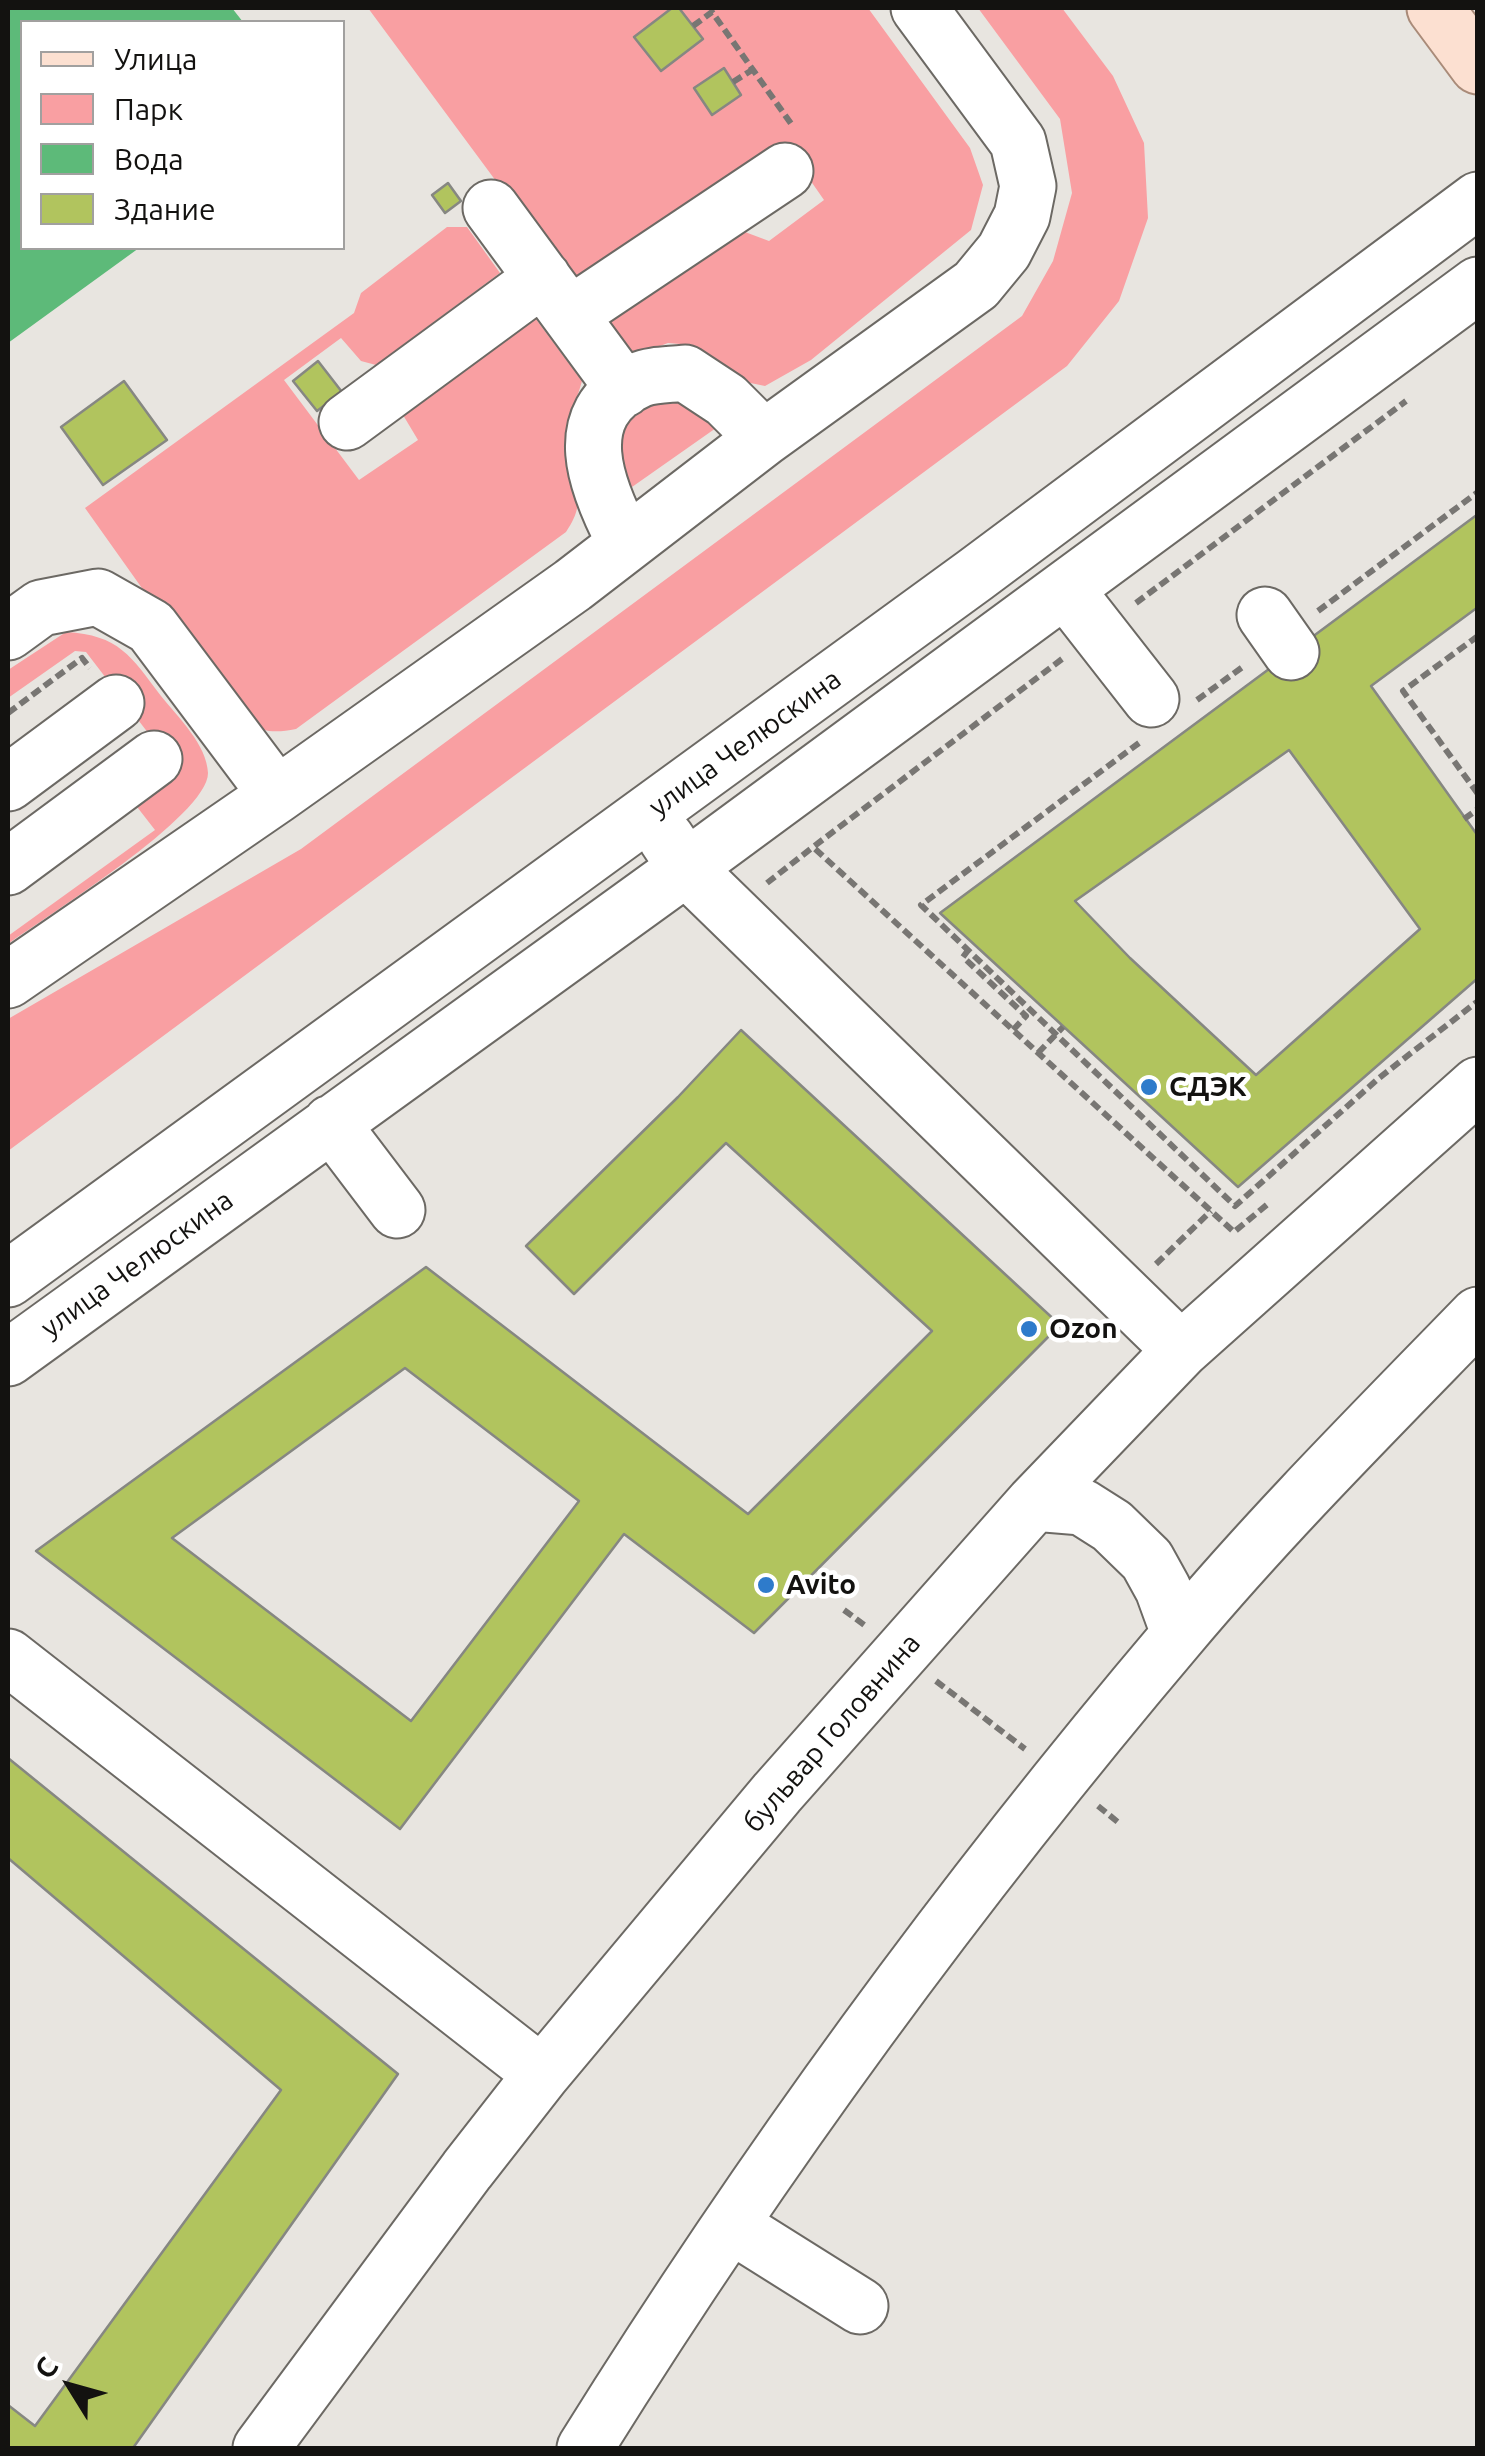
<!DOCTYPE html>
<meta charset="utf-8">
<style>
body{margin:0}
#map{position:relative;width:1485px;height:2456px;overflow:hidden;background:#e8e5e0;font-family:Ubuntu,sans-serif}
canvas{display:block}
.frame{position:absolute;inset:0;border:10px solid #131210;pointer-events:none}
.legend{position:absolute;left:20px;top:20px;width:325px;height:230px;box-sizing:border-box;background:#fff;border:2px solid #a1a09f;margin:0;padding:12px 18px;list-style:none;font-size:30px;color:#131210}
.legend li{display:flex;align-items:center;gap:20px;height:50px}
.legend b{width:50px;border:2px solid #a1a09f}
.north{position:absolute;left:20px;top:2336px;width:100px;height:100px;-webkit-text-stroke:8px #fff;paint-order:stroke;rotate:307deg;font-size:28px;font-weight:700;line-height:40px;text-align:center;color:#131210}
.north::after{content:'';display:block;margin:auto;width:35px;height:45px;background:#131210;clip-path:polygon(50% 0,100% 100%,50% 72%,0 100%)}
</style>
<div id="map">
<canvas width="1485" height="2456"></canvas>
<div class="frame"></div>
<ul class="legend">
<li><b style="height:12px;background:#fce0d1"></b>Улица</li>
<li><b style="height:28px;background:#f99fa2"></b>Парк</li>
<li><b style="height:28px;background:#5dba79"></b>Вода</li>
<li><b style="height:28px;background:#b1c45e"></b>Здание</li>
</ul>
<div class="north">С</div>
</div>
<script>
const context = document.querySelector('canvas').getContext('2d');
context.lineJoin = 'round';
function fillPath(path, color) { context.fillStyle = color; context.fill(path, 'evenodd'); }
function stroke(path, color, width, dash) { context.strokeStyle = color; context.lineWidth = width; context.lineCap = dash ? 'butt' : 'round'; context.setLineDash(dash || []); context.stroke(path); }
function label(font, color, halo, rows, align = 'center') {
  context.font = font + ' Ubuntu,sans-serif'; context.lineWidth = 9; context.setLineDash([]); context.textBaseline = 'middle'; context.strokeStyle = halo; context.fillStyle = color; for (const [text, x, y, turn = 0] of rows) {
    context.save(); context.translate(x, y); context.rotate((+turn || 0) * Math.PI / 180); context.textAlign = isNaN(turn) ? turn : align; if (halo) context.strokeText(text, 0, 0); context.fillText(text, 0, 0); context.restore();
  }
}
fillPath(new Path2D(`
 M 368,8 L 868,8 L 970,148 L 983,185 L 971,230 L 811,360 L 765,386 L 736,380 L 718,362 L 692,345 L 668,343 L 636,355 L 618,345 L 607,326 L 611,312 L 729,226 L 769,241 L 824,200 L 792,154 L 587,280 L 561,269 Z
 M 978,8 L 1062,8 L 1113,76 L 1144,143 L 1148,218 L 1119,301 L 1067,366 L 8,1151 L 8,1019 L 301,849 L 1022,316 L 1053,261 L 1072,193 L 1060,119 Z
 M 447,227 L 467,227 L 500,273 L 376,365 L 361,361 L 341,338 L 284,380 L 359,480 L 418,440 L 397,405 L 527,307 L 582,381 C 577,400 566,423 566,443 C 566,482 593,494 566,532 L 296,729 C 263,736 248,727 225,705 L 85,508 L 354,313 L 361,293 Z
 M 657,395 L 694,403 L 716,428 L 632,487 C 617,470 611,429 629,412 C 636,405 648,400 657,395 Z
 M 66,632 C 119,635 131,656 161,696 C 178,717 207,745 208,773 C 208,816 45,917 8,944 L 8,936 L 155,830 L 134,803 L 175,768 L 86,652 L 75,651 L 8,698 L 8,670 Z`), '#f99fa2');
fillPath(new Path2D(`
 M 8,8 L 232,8 L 243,22 L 22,22 L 22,248 L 139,248 L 8,343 Z`), '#5dba79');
const building = new Path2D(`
 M 672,8 L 679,8 L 703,39 L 661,71 L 634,37 Z
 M 724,68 L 741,95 L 712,115 L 694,88 Z
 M 448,183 L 461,201 L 445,213 L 432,195 Z
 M 318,361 L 342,392 L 317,411 L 293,381 Z
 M 124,381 L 167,440 L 103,485 L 61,427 Z
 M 1478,514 L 1478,607 L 1371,686 L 1478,836 L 1478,978 L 1238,1187 L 940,913 ZM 1289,750 L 1420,929 L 1256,1075 L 1130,958 L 1075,901 Z
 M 741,1030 L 1060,1325 L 754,1633 L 624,1534 L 400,1829 L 36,1551 L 426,1267 L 748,1514 L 932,1331 L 726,1143 L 574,1294 L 526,1246 L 678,1097 ZM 405,1368 L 579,1501 L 411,1721 L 172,1538 Z
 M 8,1758 L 398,2074 L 133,2448 L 8,2448 L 8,2405 L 35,2426 L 281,2090 L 8,1858 Z`);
fillPath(building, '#b1c45e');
stroke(building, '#868782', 2.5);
const minor = new Path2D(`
 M 491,208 L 624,389
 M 571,314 L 785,171
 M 347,422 L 543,278
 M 625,542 C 597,489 565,413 639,380 C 652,374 671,375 685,373 L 726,400 L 764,438
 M 1065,589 L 1151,699
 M 1265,615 L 1291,652
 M 8,632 L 41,608 L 98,597 L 151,627 L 277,795
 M 8,783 L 116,703
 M 666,838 L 686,868 L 1181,1350
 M 8,867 L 154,759
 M 8,980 L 277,795 L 573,585 L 764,438 L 976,285 L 1004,251 L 1022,216 L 1028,186 L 1018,142 L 919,8
 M 331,1123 L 397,1210
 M 8,1279 L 975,575 L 1478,200
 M 8,1358 L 686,868 L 1478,285
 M 1034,1503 L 1082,1507 L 1112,1526 L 1147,1560 L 1163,1589 L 1179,1633
 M 8,1657 L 542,2074
 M 731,2225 L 860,2306
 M 261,2448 L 467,2170 L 542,2074 L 777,1793 L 1034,1503 L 1181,1350 L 1478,1085
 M 585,2448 C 762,2164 961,1892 1178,1636 C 1272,1524 1376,1420 1478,1315`);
const major = new Path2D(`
 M 1435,8 L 1478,66`);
stroke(minor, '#6c6964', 59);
stroke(major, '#a98b79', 59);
stroke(new Path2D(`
 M 693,26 L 712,12 L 792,125
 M 733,82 L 752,70
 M 1136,603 L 1406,401
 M 1318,611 L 1478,492
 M 1478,636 L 1403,691 L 1478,794
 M 1062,659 L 813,847 L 1234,1232 L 1269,1203
 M 1197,700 L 1244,666
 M 8,713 L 82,658 L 90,668
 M 1139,743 L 921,905 L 1235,1206 L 1379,1078 L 1478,1001
 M 1464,819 L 1478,809
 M 767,883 L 813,847
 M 969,949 L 963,957 L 1026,1016 L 1013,1030
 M 1038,1053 L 1063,1027
 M 1156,1264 L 1211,1211
 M 844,1610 L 867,1627
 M 936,1681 L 1025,1749
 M 1098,1806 L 1119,1823`), '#787673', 6, [10, 5]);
stroke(minor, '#fff', 55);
stroke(major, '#fce0d1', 55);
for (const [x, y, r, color] of [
 [1149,1087,10,"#2e7bcb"],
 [1029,1329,10,"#2e7bcb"],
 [766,1585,10,"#2e7bcb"]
]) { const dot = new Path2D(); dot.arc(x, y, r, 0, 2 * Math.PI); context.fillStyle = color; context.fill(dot); stroke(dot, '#fff', 4); }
label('28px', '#131210', '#fff', [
 ["улица Челюскина",745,743,-36],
 ["улица Челюскина",137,1264,-36],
 ["бульвар Головнина",832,1733,-49]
]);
label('bold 28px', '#131210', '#fff', [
 ["СДЭК",1169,1087],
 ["Ozon",1049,1329],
 ["Avito",786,1585]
], 'left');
</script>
